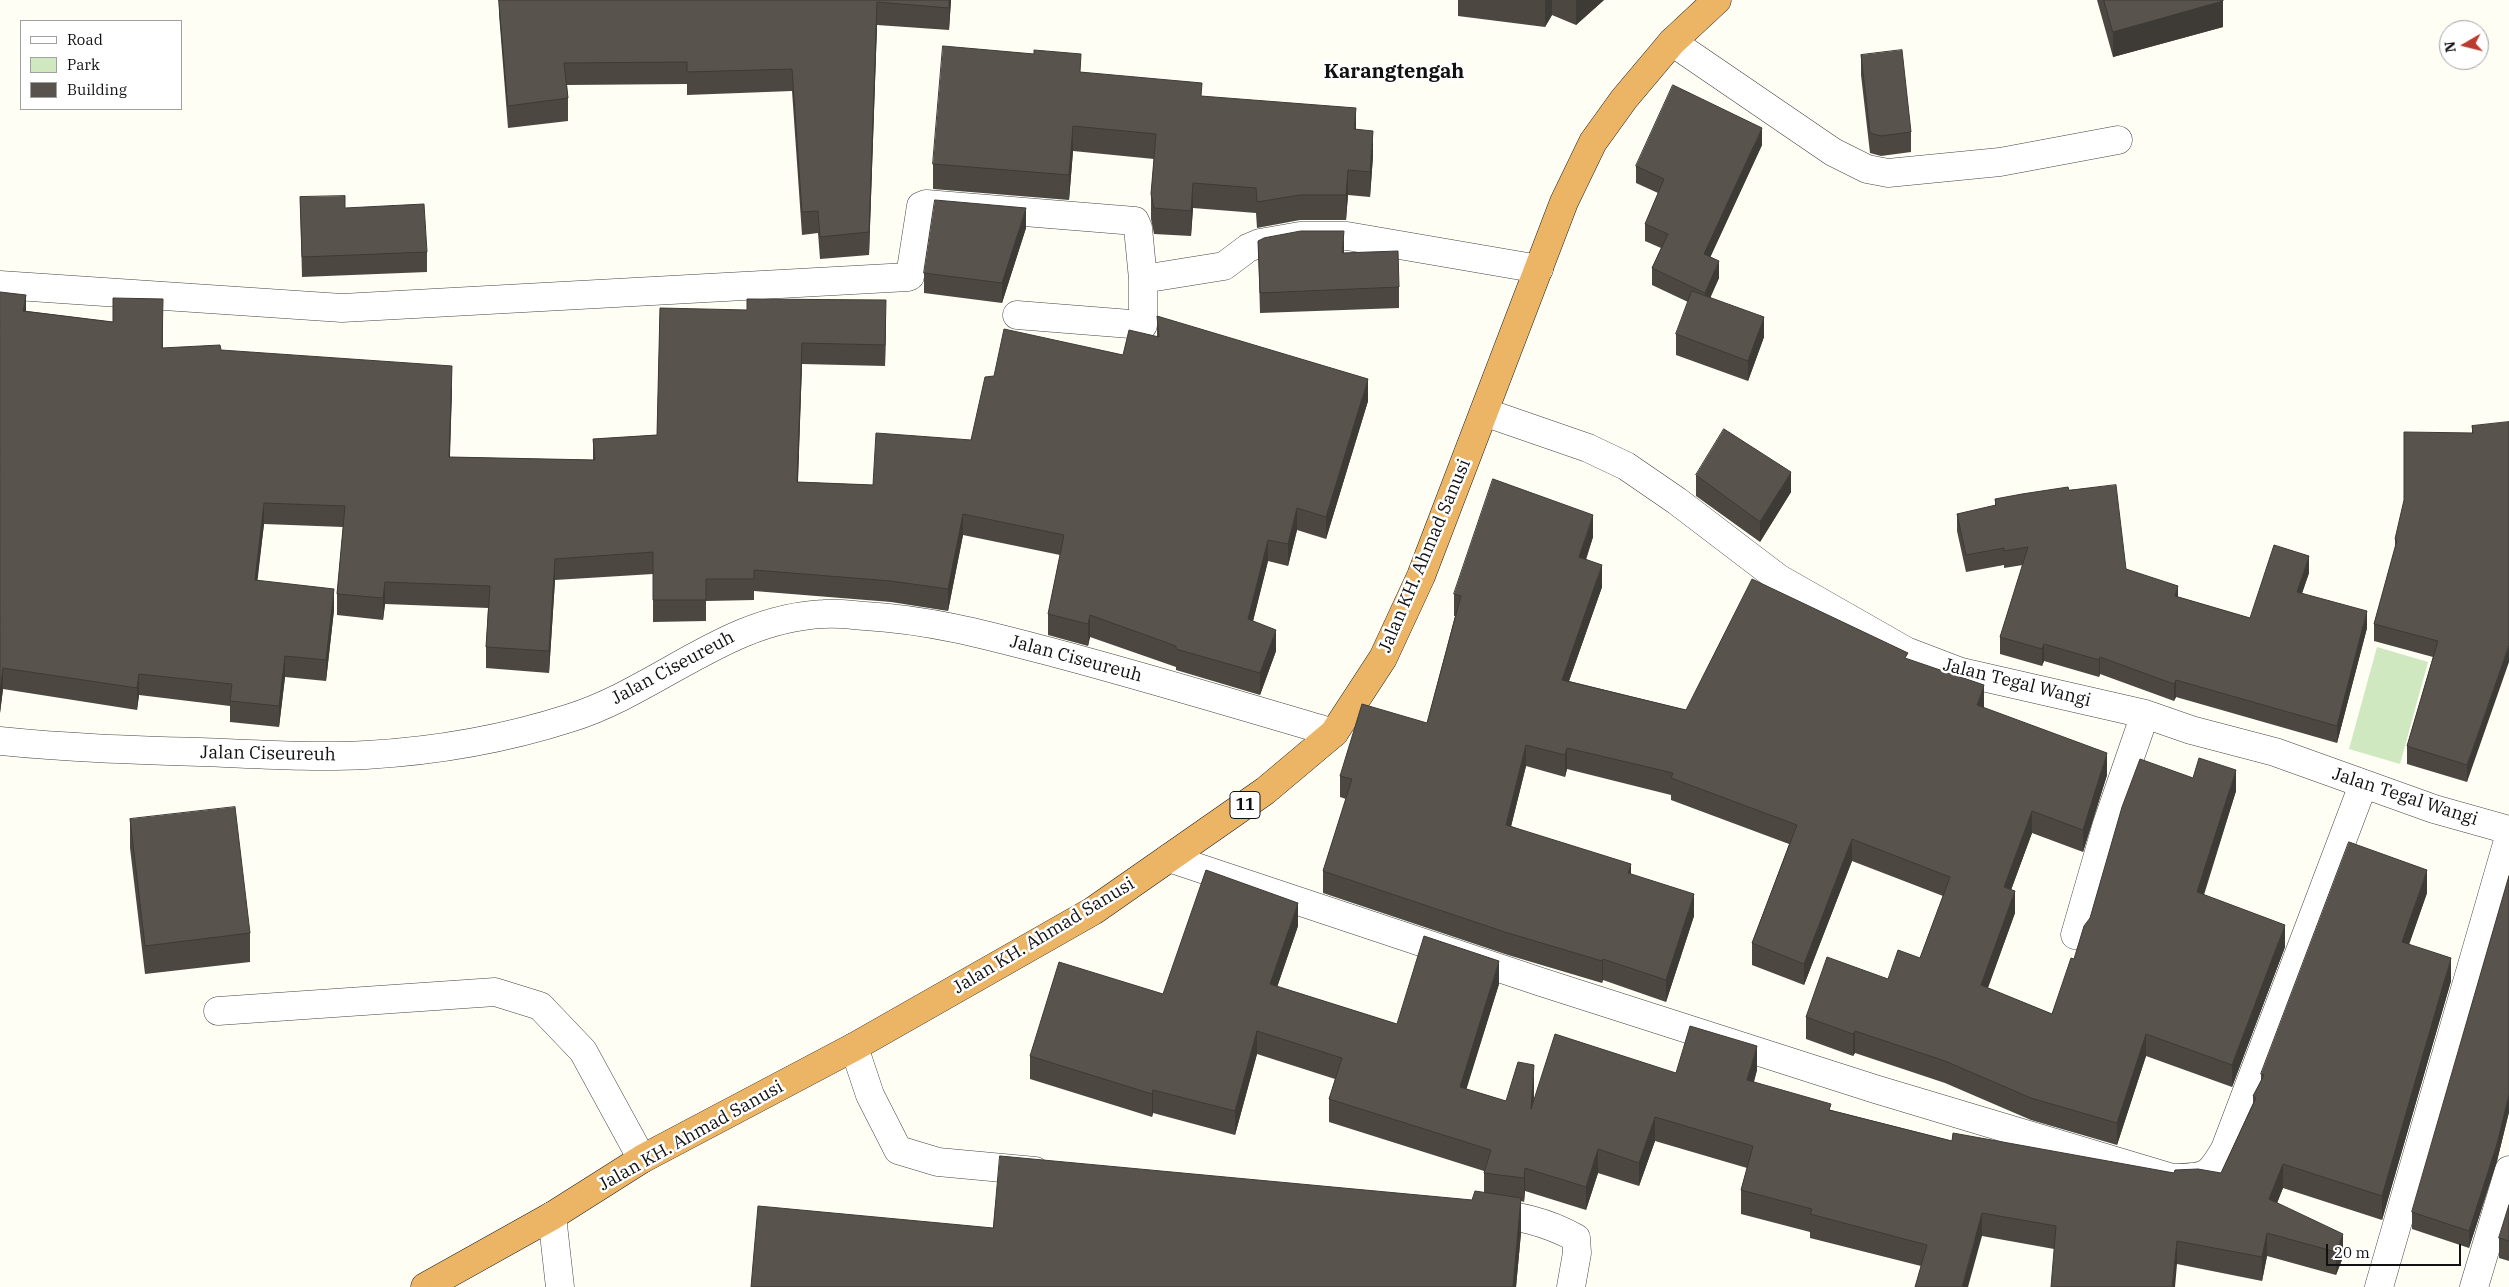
<!DOCTYPE html>
<style>
body{margin:0}
#map{position:relative;width:2509px;height:1287px;overflow:hidden;background:#fefef5;font-family:"IBM Plex Serif",serif}
canvas{display:block}
.legend{position:absolute;left:20px;top:20px;width:162px;height:90px;box-sizing:border-box;background:#fff;border:1px solid #a0a0a0;margin:0;padding:6px 9px;list-style:none;font-size:15px;color:#111}
.legend li{display:flex;align-items:center;gap:10px;height:25px}
.legend b{width:25px;border:1px solid #a0a0a0}
.north{position:absolute;left:2439px;top:20px;width:50px;height:50px;box-sizing:border-box;background:#fff;border:1px solid #a0a0a0;border-radius:50%;rotate:262deg;font-size:14px;font-weight:700;line-height:20px;text-align:center;color:#111}
.north::after{content:'';display:block;margin:auto;width:18px;height:22px;background:#ba3b2f;clip-path:polygon(50% 0,100% 100%,50% 72%,0 100%)}
.scale{position:absolute;left:2326px;top:1244px;width:135px;height:22px;box-sizing:border-box;border:2px solid #111;border-top:0;padding-left:6px;font-size:15px;line-height:18px;white-space:nowrap;color:#111;-webkit-text-stroke:4px #fff;paint-order:stroke}
</style>
<div id="map">
<canvas width="2509" height="1287"></canvas>
<ul class="legend">
<li><b style="height:6px;background:#fff"></b>Road</li>
<li><b style="height:14px;background:#cfe8bf"></b>Park</li>
<li><b style="height:14px;background:#59534d"></b>Building</li>
</ul>
<div class="north">N</div>
<div class="scale">20 m</div>
</div>
<script>
const context = document.querySelector('canvas').getContext('2d');
context.lineJoin = 'round';
function fillPath(path, color) { context.fillStyle = color; context.fill(path, 'evenodd'); }
function stroke(path, color, width, dash) { context.strokeStyle = color; context.lineWidth = width; context.lineCap = dash ? 'butt' : 'round'; context.setLineDash(dash || []); context.stroke(path); }
function label(font, color, halo, rows, align = 'center') {
  context.font = font + ' "IBM Plex Serif",serif'; context.lineWidth = 5; context.setLineDash([]); context.textBaseline = 'middle'; context.strokeStyle = halo; context.fillStyle = color; for (const [text, x, y, turn = 0] of rows) {
    context.save(); context.translate(x, y); context.rotate((+turn || 0) * Math.PI / 180); context.textAlign = isNaN(turn) ? turn : align; if (halo) context.strokeText(text, 0, 0); context.fillText(text, 0, 0); context.restore();
  }
}
fillPath(new Path2D(`
 M 2377,647 L 2428,662 L 2400,764 L 2349,749 Z`), '#cfe8bf');
const minor = new Path2D(`
 M 1672,42 L 1833,152 L 1867,169 L 1888,173 L 2000,162 L 2118,140
 M 0,285 L 342,308 L 908,277 L 910,276 L 921,206 L 926,204 L 1135,221 L 1138,228 L 1143,279
 M 1017,315 L 1143,325 L 1143,279 L 1224,266 L 1248,248 L 1260,243 L 1300,236 L 1347,236 L 1539,269
 M 1484,412 L 1588,448 L 1626,466 L 1677,501 L 1778,578 L 1906,651 L 1961,672 L 2145,714 L 2191,730 L 2275,752 L 2434,809 L 2509,830
 M 0,741 C 67,748 133,750 200,752 C 255,754 311,758 366,755 C 435,751 505,739 570,718 C 659,690 727,618 824,614 C 837,613 852,615 865,616 C 933,620 990,636 1055,653 C 1149,678 1242,706 1334,733
 M 1169,858 L 1541,982 L 1875,1089 L 2172,1178 C 2206,1177 2208,1178 2225,1149 L 2363,785
 M 2075,935 L 2107,824 L 2145,714
 M 218,1011 L 495,992 L 540,1006 L 583,1051 L 642,1159
 M 854,1047 L 870,1095 L 898,1150 L 938,1162 L 1035,1171
 M 1484,1212 C 1518,1216 1545,1221 1576,1238 L 1577,1253 L 1571,1287
 M 552,1216 L 560,1287
 M 2379,1287 L 2509,837
 M 2474,1287 L 2509,1170`);
const highway = new Path2D(`
 M 425,1287 L 552,1216 L 642,1159 L 854,1047 L 1093,911 L 1265,791 L 1334,733 L 1383,658 L 1421,576 L 1564,202 L 1593,142 L 1624,99 L 1672,42 L 1717,0`);
stroke(minor, '#444', 29);
stroke(highway, '#222', 29);
stroke(minor, '#fff', 28);
stroke(highway, '#ecb565', 28);
fillPath(new Path2D(`
 M 499,0 L 951,0 L 949,30 L 877,25 L 869,255 L 820,259 L 818,233 L 802,235 L 792,91 L 687,95 L 687,84 L 567,85 L 568,98 L 568,121 L 508,128 L 499,14 Z
 M 1458,0 L 1604,0 L 1576,25 L 1552,15 L 1545,27 L 1458,16 Z
 M 2097,0 L 2223,0 L 2223,27 L 2113,57 Z
 M 1861,55 L 1911,132 L 1911,152 L 1881,156 L 1870,153 L 1861,75 Z
 M 1081,72 L 1202,96 L 1356,129 L 1373,156 L 1370,197 L 1348,195 L 1346,220 L 1300,220 L 1257,228 L 1256,213 L 1193,208 L 1191,236 L 1154,234 L 1151,219 L 1151,194 L 1154,159 L 1073,151 L 1069,200 L 933,189 L 933,164 Z
 M 1762,145 L 1710,257 L 1719,278 L 1710,297 L 1764,337 L 1748,381 L 1676,355 L 1676,334 L 1688,302 L 1652,285 L 1652,268 L 1661,248 L 1645,241 L 1645,224 L 1658,193 L 1636,183 L 1636,166 Z
 M 300,197 L 427,252 L 427,272 L 302,277 Z
 M 1026,228 L 1002,303 L 924,293 L 924,273 Z
 M 1258,241 L 1344,253 L 1399,287 L 1399,308 L 1260,313 Z
 M 0,292 L 26,311 L 113,322 L 163,321 L 163,348 L 221,350 L 452,388 L 450,457 L 593,460 L 593,439 L 657,435 L 660,308 L 886,322 L 885,366 L 802,364 L 798,482 L 873,485 L 971,440 L 994,376 L 1123,355 L 1157,337 L 1157,316 L 1368,401 L 1326,539 L 1297,530 L 1288,566 L 1268,561 L 1253,621 L 1276,651 L 1260,695 L 1176,670 L 1176,667 L 1090,637 L 1088,646 L 1048,635 L 1048,614 L 1060,555 L 963,535 L 948,611 L 891,602 L 754,591 L 754,600 L 706,601 L 706,621 L 653,622 L 653,574 L 555,580 L 549,673 L 486,668 L 486,647 L 488,608 L 385,604 L 383,620 L 337,615 L 337,594 L 343,527 L 264,524 L 257,580 L 334,610 L 326,681 L 285,677 L 279,727 L 230,722 L 230,706 L 139,695 L 137,710 L 3,689 L 0,713 Z
 M 2509,422 L 2467,782 L 2407,764 L 2407,746 L 2433,657 L 2374,641 L 2374,624 L 2395,549 L 2395,539 L 2472,433 L 2472,426 Z
 M 1696,475 L 1791,492 L 1760,542 L 1696,496 Z
 M 2069,490 L 2126,569 L 2178,597 L 2250,618 L 2309,573 L 2302,593 L 2367,628 L 2337,743 L 2176,697 L 2174,701 L 2100,674 L 2099,677 L 2044,661 L 2042,666 L 2000,654 L 2000,637 L 2023,565 L 2004,568 L 2004,565 L 1966,572 L 1957,531 L 1957,514 L 1995,506 L 1995,499 Z
 M 1593,537 L 1586,560 L 1602,587 L 1569,681 L 1686,710 L 1908,659 L 1984,707 L 1984,708 L 2107,775 L 2083,852 L 2032,833 L 2011,890 L 2015,913 L 1988,988 L 2052,1014 L 2074,959 L 2193,778 L 2236,791 L 2204,895 L 2285,947 L 2232,1087 L 2146,1056 L 2117,1145 L 2031,1120 L 1945,1083 L 1855,1053 L 1853,1056 L 1806,1039 L 1806,1017 L 1888,979 L 1920,958 L 1943,896 L 1852,861 L 1804,985 L 1752,965 L 1752,943 L 1789,844 L 1671,800 L 1671,795 L 1567,769 L 1565,777 L 1526,766 L 1511,826 L 1631,874 L 1694,916 L 1666,1002 L 1603,980 L 1602,983 L 1508,955 L 1323,893 L 1323,871 L 1346,799 L 1340,797 L 1340,776 L 1427,723 L 1455,616 L 1454,616 L 1454,594 Z
 M 130,819 L 250,933 L 250,962 L 145,974 L 130,848 Z
 M 2509,876 L 2509,1112 L 2497,1161 L 2469,1248 L 2412,1229 L 2412,1212 Z
 M 2427,893 L 2409,944 L 2451,981 L 2382,1220 L 2283,1188 L 2277,1203 L 2343,1257 L 2336,1275 L 2267,1256 L 2262,1281 L 2177,1264 L 2054,1249 L 1982,1236 L 1921,1266 L 1810,1238 L 1810,1232 L 1741,1214 L 1741,1190 L 1747,1168 L 1655,1141 L 1639,1186 L 1598,1173 L 1586,1210 L 1525,1191 L 1524,1202 L 1521,1201 L 1521,1233 L 1516,1287 L 751,1287 L 993,1228 L 1472,1200 L 1484,1193 L 1484,1171 L 1329,1122 L 1329,1099 L 1335,1079 L 1257,1054 L 1235,1135 L 1153,1113 L 1152,1117 L 1030,1079 L 1030,1056 L 1163,994 L 1298,926 L 1277,987 L 1397,1024 L 1499,984 L 1466,1089 L 1506,1101 L 1534,1089 L 1534,1102 L 1676,1073 L 1757,1070 L 1754,1082 L 1831,1110 L 1952,1141 L 2174,1173 L 2221,1173 L 2253,1103 L 2253,1096 L 2261,1081 L 2261,1074 Z
 M 2509,1205 L 2509,1261 L 2499,1258 L 2499,1238 Z`), '#4d4742');
fillPath(new Path2D(`
 M 949,0 L 951,0 L 949,30 Z
 M 1545,0 L 1552,0 L 1552,15 L 1545,27 Z
 M 1576,0 L 1604,0 L 1576,25 Z
 M 2223,1 L 2223,27 L 2113,57 L 2113,32 Z
 M 877,2 L 877,25 L 869,255 L 869,232 Z
 M 1356,108 L 1356,134 L 1354,129 Z
 M 1073,126 L 1073,151 L 1069,200 L 1069,175 Z
 M 1762,128 L 1762,145 L 1704,271 L 1704,254 Z
 M 1373,131 L 1373,156 L 1370,197 L 1370,172 Z
 M 1348,170 L 1348,195 L 1346,220 L 1346,195 Z
 M 1193,183 L 1193,208 L 1191,236 L 1191,211 Z
 M 1026,208 L 1026,228 L 1002,303 L 1002,283 Z
 M 1344,231 L 1344,252 L 1342,273 L 1342,253 Z
 M 1719,261 L 1719,278 L 1705,310 L 1705,293 Z
 M 26,295 L 26,317 L 23,311 Z
 M 886,300 L 886,322 L 885,366 L 885,345 Z
 M 1764,317 L 1764,337 L 1748,381 L 1748,361 Z
 M 802,343 L 802,364 L 797,504 L 797,482 Z
 M 452,366 L 452,388 L 449,479 L 449,457 Z
 M 1368,379 L 1368,401 L 1326,539 L 1326,517 Z
 M 1791,472 L 1791,492 L 1760,542 L 1760,522 Z
 M 264,503 L 264,524 L 255,602 L 255,580 Z
 M 1297,508 L 1297,530 L 1288,566 L 1288,544 Z
 M 963,514 L 963,535 L 948,611 L 948,589 Z
 M 1593,515 L 1593,537 L 1579,579 L 1579,557 Z
 M 1268,540 L 1268,561 L 1248,641 L 1248,619 Z
 M 2309,556 L 2309,573 L 2297,608 L 2297,592 Z
 M 555,559 L 555,580 L 549,673 L 549,651 Z
 M 1602,565 L 1602,587 L 1562,701 L 1562,680 Z
 M 385,582 L 385,604 L 383,620 L 383,598 Z
 M 2178,586 L 2178,603 L 2175,596 Z
 M 334,589 L 334,610 L 326,681 L 326,660 Z
 M 2367,611 L 2367,628 L 2337,743 L 2337,726 Z
 M 1090,615 L 1090,637 L 1088,646 L 1088,624 Z
 M 1276,630 L 1276,651 L 1260,695 L 1260,673 Z
 M 2044,644 L 2044,661 L 2042,666 L 2042,649 Z
 M 2509,645 L 2509,662 L 2467,782 L 2467,765 Z
 M 285,656 L 285,677 L 279,727 L 279,706 Z
 M 2100,657 L 2100,674 L 2099,677 L 2099,660 Z
 M 3,668 L 3,689 L 0,713 L 0,692 Z
 M 139,674 L 139,695 L 137,710 L 137,688 Z
 M 2176,680 L 2176,697 L 2174,701 L 2174,684 Z
 M 1984,685 L 1984,707 L 1977,727 L 1977,705 Z
 M 1526,745 L 1526,766 L 1506,847 L 1506,825 Z
 M 1567,748 L 1567,769 L 1565,777 L 1565,755 Z
 M 2107,753 L 2107,775 L 2083,852 L 2083,830 Z
 M 2236,770 L 2236,791 L 2197,914 L 2197,892 Z
 M 2032,811 L 2032,833 L 2004,909 L 2004,887 Z
 M 1852,839 L 1852,861 L 1804,985 L 1804,964 Z
 M 1631,864 L 1631,885 L 1628,873 Z
 M 2427,870 L 2427,893 L 2402,965 L 2402,942 Z
 M 2015,891 L 2015,913 L 1981,1006 L 1981,985 Z
 M 1694,894 L 1694,916 L 1666,1002 L 1666,980 Z
 M 1298,903 L 1298,926 L 1270,1008 L 1270,984 Z
 M 2285,925 L 2285,947 L 2232,1087 L 2232,1065 Z
 M 2451,958 L 2451,981 L 2382,1220 L 2382,1196 Z
 M 1603,959 L 1603,980 L 1602,983 L 1602,961 Z
 M 1499,961 L 1499,984 L 1460,1110 L 1460,1087 Z
 M 1257,1031 L 1257,1054 L 1235,1135 L 1235,1111 Z
 M 1855,1031 L 1855,1053 L 1853,1056 L 1853,1034 Z
 M 2146,1034 L 2146,1056 L 2117,1145 L 2117,1123 Z
 M 1757,1046 L 1757,1070 L 1747,1104 L 1747,1080 Z
 M 1534,1065 L 1534,1089 L 1531,1132 L 1531,1109 Z
 M 1153,1090 L 1153,1113 L 1152,1117 L 1152,1094 Z
 M 2509,1095 L 2509,1112 L 2497,1161 L 2469,1248 L 2469,1231 Z
 M 1655,1117 L 1655,1141 L 1639,1186 L 1639,1163 Z
 M 1598,1149 L 1598,1173 L 1586,1210 L 1586,1187 Z
 M 2283,1164 L 2283,1188 L 2269,1223 L 2269,1199 Z
 M 1525,1168 L 1525,1191 L 1524,1202 L 1524,1178 Z
 M 1521,1198 L 1521,1233 L 1516,1287 L 1513,1287 Z
 M 1982,1213 L 1982,1236 L 1968,1287 L 1962,1287 Z
 M 2267,1233 L 2267,1256 L 2262,1281 L 2262,1257 Z
 M 2343,1234 L 2343,1257 L 2336,1275 L 2336,1252 Z
 M 2177,1241 L 2177,1264 L 2175,1287 L 2172,1287 Z`), '#3e3a36');
const building = new Path2D(`
 M 499,0 L 949,0 L 949,8 L 877,2 L 869,232 L 820,237 L 818,211 L 802,212 L 792,69 L 687,72 L 687,62 L 564,63 L 568,98 L 508,106 Z
 M 2104,0 L 2223,0 L 2223,1 L 2113,32 Z
 M 943,46 L 1034,54 L 1034,50 L 1081,54 L 1080,72 L 1202,83 L 1201,96 L 1356,108 L 1354,129 L 1373,131 L 1370,172 L 1348,170 L 1346,195 L 1300,195 L 1257,202 L 1256,188 L 1193,183 L 1191,211 L 1154,208 L 1151,194 L 1156,134 L 1073,126 L 1069,175 L 933,164 Z
 M 1902,50 L 1911,132 L 1881,136 L 1870,133 L 1861,55 Z
 M 1673,85 L 1762,128 L 1704,254 L 1719,261 L 1705,293 L 1652,268 L 1668,234 L 1645,224 L 1664,179 L 1636,166 Z
 M 345,196 L 345,208 L 424,204 L 427,252 L 302,257 L 300,197 Z
 M 935,200 L 1026,208 L 1002,283 L 924,273 Z
 M 1301,231 L 1344,231 L 1342,253 L 1398,251 L 1399,287 L 1260,293 L 1258,241 L 1264,238 Z
 M 1692,291 L 1764,317 L 1748,361 L 1676,334 Z
 M 0,292 L 26,295 L 23,311 L 113,322 L 113,298 L 163,299 L 162,348 L 220,345 L 221,350 L 452,366 L 449,457 L 595,460 L 593,439 L 657,435 L 660,308 L 747,310 L 747,299 L 886,300 L 885,345 L 802,343 L 797,482 L 873,485 L 876,433 L 971,440 L 985,377 L 994,376 L 1004,329 L 1123,355 L 1129,330 L 1159,337 L 1157,316 L 1368,379 L 1326,517 L 1297,508 L 1288,544 L 1268,540 L 1248,619 L 1276,630 L 1260,673 L 1176,649 L 1176,646 L 1090,615 L 1088,624 L 1048,614 L 1064,535 L 963,514 L 948,589 L 891,581 L 754,570 L 754,579 L 706,579 L 706,600 L 653,600 L 653,552 L 555,559 L 549,651 L 486,647 L 490,586 L 385,582 L 383,598 L 337,594 L 345,506 L 264,503 L 255,580 L 334,589 L 326,660 L 285,656 L 279,706 L 230,701 L 232,684 L 139,674 L 137,688 L 3,668 L 0,692 Z
 M 2509,422 L 2509,645 L 2467,765 L 2407,746 L 2438,641 L 2374,624 L 2397,540 L 2395,539 L 2404,500 L 2404,432 L 2473,433 L 2472,426 Z
 M 1724,429 L 1791,472 L 1760,522 L 1696,475 Z
 M 1493,479 L 1593,515 L 1579,557 L 1602,565 L 1562,680 L 1686,710 L 1752,579 L 1908,653 L 1905,658 L 1984,685 L 1977,705 L 2107,753 L 2083,830 L 2032,811 L 2004,887 L 2015,891 L 1981,985 L 2052,1014 L 2071,958 L 2074,959 L 2084,926 L 2090,918 L 2122,807 L 2140,759 L 2193,778 L 2199,758 L 2236,770 L 2197,892 L 2285,925 L 2232,1065 L 2146,1034 L 2117,1123 L 2031,1098 L 1945,1061 L 1855,1031 L 1853,1034 L 1806,1017 L 1827,957 L 1888,979 L 1898,950 L 1920,958 L 1950,877 L 1852,839 L 1804,964 L 1752,943 L 1797,825 L 1671,778 L 1673,773 L 1567,748 L 1565,755 L 1526,745 L 1506,825 L 1631,864 L 1628,873 L 1694,894 L 1666,980 L 1603,959 L 1602,961 L 1508,933 L 1323,871 L 1352,779 L 1340,776 L 1362,704 L 1427,723 L 1461,596 L 1454,594 Z
 M 2116,485 L 2126,569 L 2178,586 L 2175,596 L 2250,618 L 2274,545 L 2309,556 L 2297,592 L 2367,611 L 2337,726 L 2176,680 L 2174,684 L 2100,657 L 2099,660 L 2044,644 L 2042,649 L 2000,637 L 2028,547 L 2004,551 L 2004,548 L 1966,555 L 1957,514 L 1996,505 L 1995,499 L 2022,494 L 2068,487 L 2069,490 Z
 M 235,807 L 250,933 L 145,946 L 130,819 Z
 M 2349,842 L 2427,870 L 2402,942 L 2451,958 L 2382,1196 L 2283,1164 L 2269,1199 L 2343,1234 L 2336,1252 L 2267,1233 L 2262,1257 L 2177,1241 L 2172,1287 L 2051,1287 L 2056,1226 L 1982,1213 L 1962,1287 L 1915,1287 L 1927,1245 L 1810,1214 L 1812,1209 L 1741,1190 L 1753,1146 L 1655,1117 L 1639,1163 L 1598,1149 L 1586,1187 L 1525,1168 L 1524,1178 L 1484,1173 L 1491,1150 L 1329,1099 L 1342,1058 L 1257,1031 L 1235,1111 L 1153,1090 L 1152,1094 L 1030,1056 L 1059,962 L 1163,994 L 1206,870 L 1298,903 L 1270,984 L 1397,1024 L 1424,936 L 1499,961 L 1460,1087 L 1506,1101 L 1518,1062 L 1534,1065 L 1531,1109 L 1555,1034 L 1676,1073 L 1690,1026 L 1757,1046 L 1747,1080 L 1831,1104 L 1829,1110 L 1952,1141 L 1953,1133 L 2174,1173 L 2175,1170 L 2198,1169 L 2221,1173 L 2256,1098 L 2253,1096 L 2264,1075 L 2261,1074 Z
 M 2509,876 L 2509,1095 L 2497,1144 L 2469,1231 L 2412,1212 Z
 M 1000,1156 L 1472,1200 L 1475,1191 L 1521,1198 L 1513,1287 L 751,1287 L 758,1206 L 993,1228 Z
 M 2509,1205 L 2509,1241 L 2499,1238 Z`);
fillPath(building, '#59534d');
stroke(building, '#3e3a36', 1);
for (const [x, y, w] of [
 [1245,805,30]
]) { const box = new Path2D(); box.roundRect(x - w / 2, y - 13.5, w, 27, 4); context.fillStyle = '#fff'; context.fill(box); stroke(box, '#111', 1); }
label('bold 16px', '#111', null, [
 ["11",1245,805]
]);
label('18px', '#111', '#fff', [
 ["Jalan KH. Ahmad Sanusi",1425,556,-67],
 ["Jalan Ciseureuh",1076,659,15],
 ["Jalan Ciseureuh",673,668,-28],
 ["Jalan Tegal Wangi",2017,683,14],
 ["Jalan Ciseureuh",268,754,1],
 ["Jalan Tegal Wangi",2405,797,18],
 ["Jalan KH. Ahmad Sanusi",1044,936,-31],
 ["Jalan KH. Ahmad Sanusi",691,1136,-29]
]);
label('bold 20px', '#111', '#fff', [
 ["Karangtengah",1394,72]
]);
</script>
